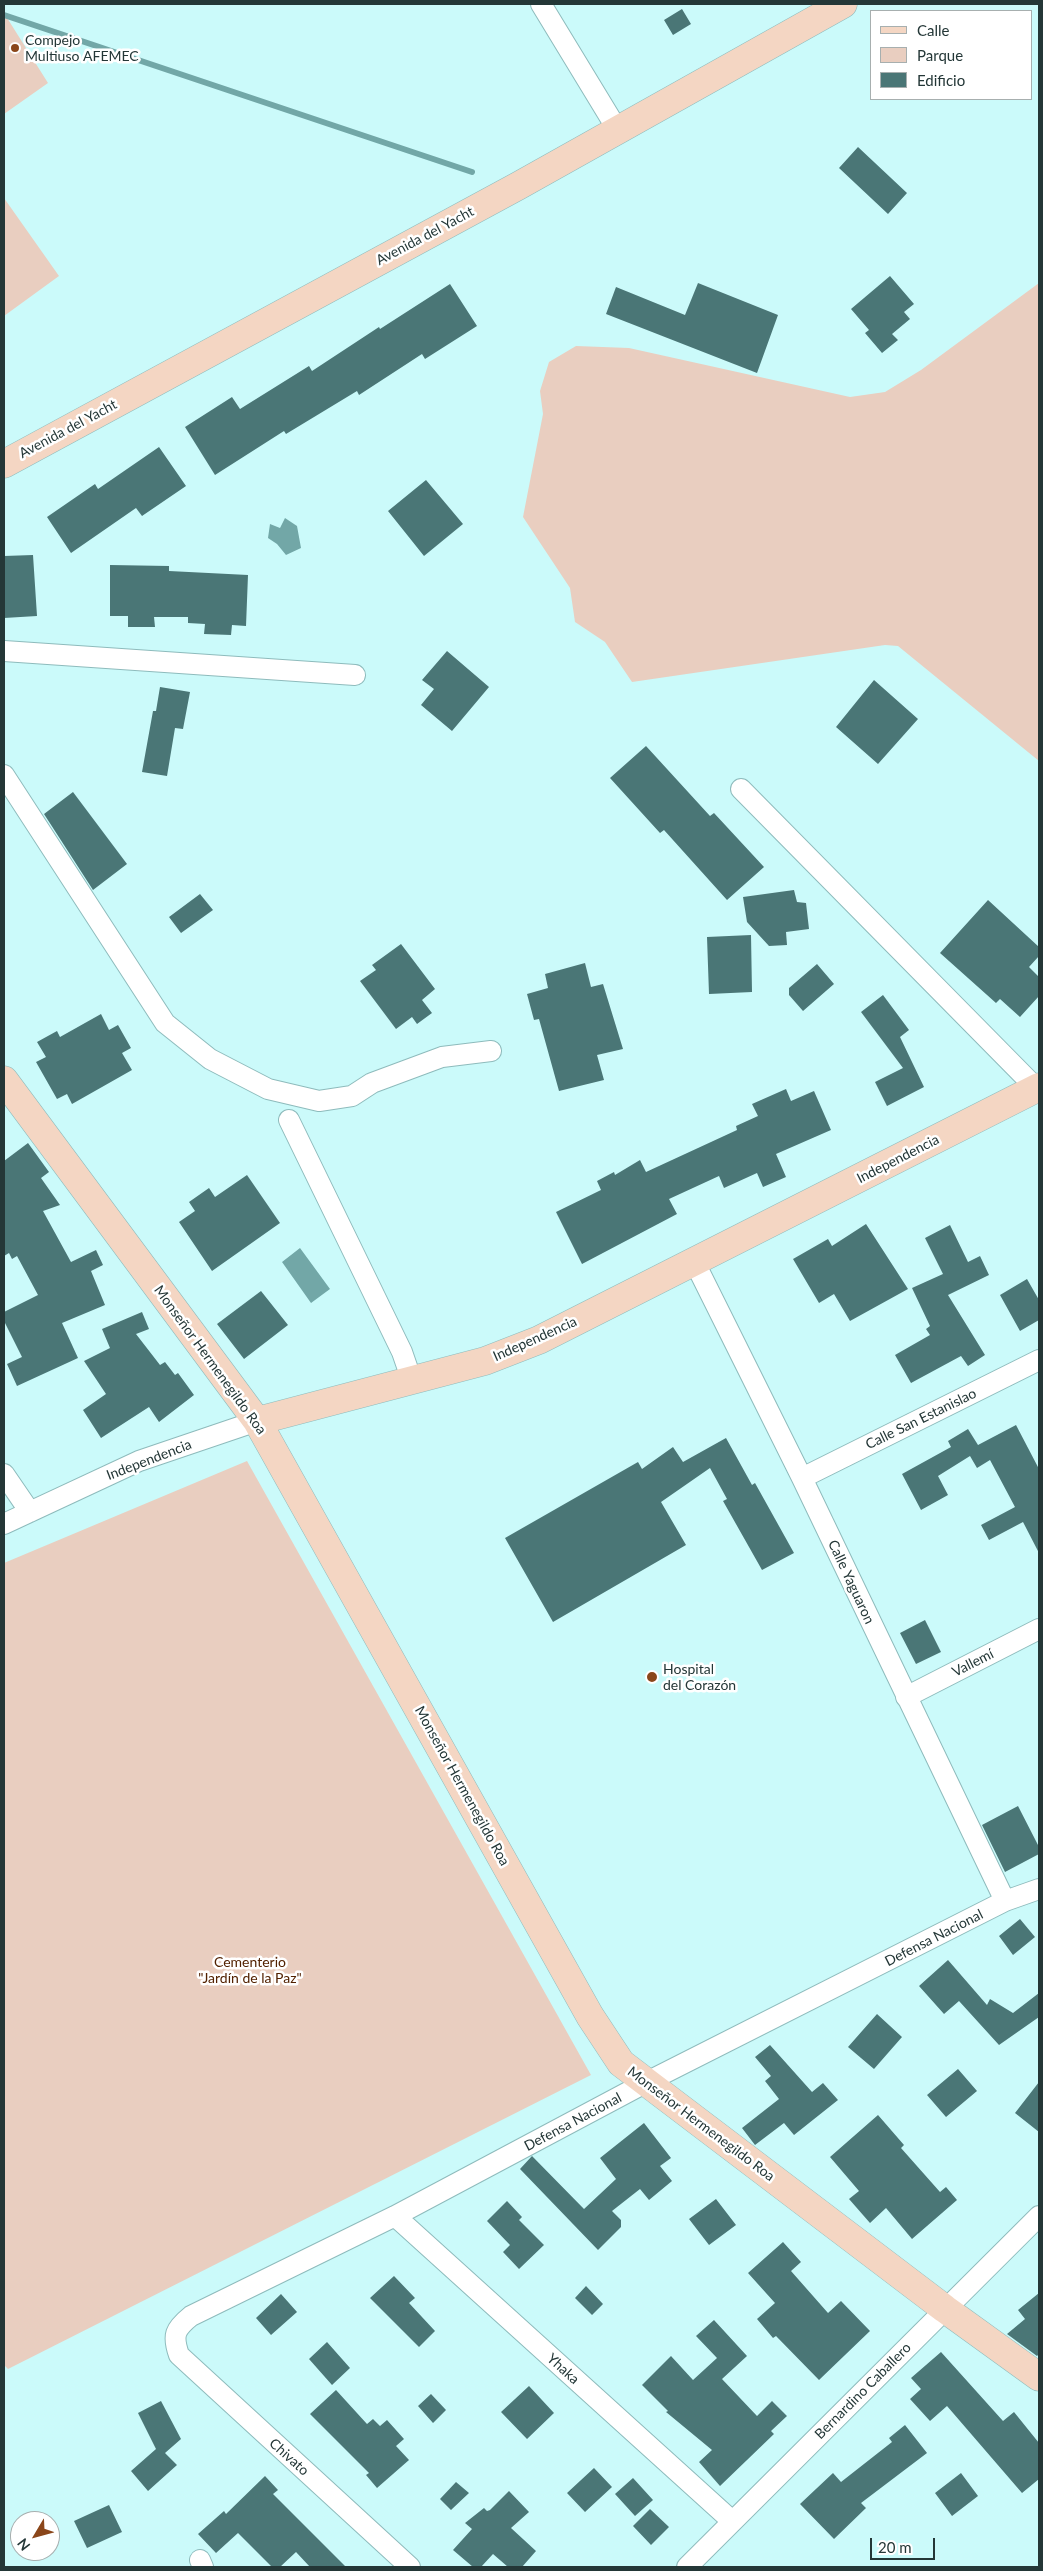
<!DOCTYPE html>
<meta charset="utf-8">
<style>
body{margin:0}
#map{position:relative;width:1043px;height:2571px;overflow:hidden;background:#cbfafa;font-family:Lato,sans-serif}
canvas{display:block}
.frame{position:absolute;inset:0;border:5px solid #243737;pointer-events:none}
.legend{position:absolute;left:870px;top:10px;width:162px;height:90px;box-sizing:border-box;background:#fff;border:1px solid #a7afaf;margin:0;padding:6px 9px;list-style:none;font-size:15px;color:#243737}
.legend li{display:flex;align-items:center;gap:10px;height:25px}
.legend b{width:25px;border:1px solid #a7afaf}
.north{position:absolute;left:10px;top:2511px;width:50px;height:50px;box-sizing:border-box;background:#fff;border:1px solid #a7afaf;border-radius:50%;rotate:233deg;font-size:14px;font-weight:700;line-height:20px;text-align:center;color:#243737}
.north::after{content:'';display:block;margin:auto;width:18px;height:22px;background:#8a461a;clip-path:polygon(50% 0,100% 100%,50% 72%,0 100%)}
.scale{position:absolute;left:870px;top:2538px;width:65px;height:22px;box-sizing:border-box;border:2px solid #243737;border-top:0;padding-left:6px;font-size:15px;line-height:18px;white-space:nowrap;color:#243737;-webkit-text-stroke:4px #fff;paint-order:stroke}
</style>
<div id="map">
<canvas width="1043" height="2571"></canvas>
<div class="frame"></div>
<ul class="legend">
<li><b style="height:6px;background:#f4d6c3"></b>Calle</li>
<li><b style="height:14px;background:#e9cec0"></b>Parque</li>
<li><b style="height:14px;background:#4a7676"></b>Edificio</li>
</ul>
<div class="north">N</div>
<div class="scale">20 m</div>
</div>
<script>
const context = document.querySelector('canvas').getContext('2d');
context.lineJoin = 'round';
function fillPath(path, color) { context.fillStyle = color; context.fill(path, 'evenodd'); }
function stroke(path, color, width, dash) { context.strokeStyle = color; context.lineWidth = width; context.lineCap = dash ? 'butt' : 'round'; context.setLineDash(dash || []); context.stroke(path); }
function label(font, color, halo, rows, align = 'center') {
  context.font = font + ' Lato,sans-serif'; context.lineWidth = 5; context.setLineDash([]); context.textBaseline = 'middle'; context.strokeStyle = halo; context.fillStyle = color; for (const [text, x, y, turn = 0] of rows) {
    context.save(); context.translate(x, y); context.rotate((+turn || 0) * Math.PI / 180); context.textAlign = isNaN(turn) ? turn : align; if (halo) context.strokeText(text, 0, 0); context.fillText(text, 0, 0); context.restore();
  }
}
fillPath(new Path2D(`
 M 4,13 L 48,83 L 4,114 Z
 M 4,198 L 59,276 L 4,316 Z
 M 1039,283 L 1039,761 L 898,646 L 885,645 L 632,682 L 605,642 L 575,622 L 570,588 L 523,517 L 543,414 L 540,391 L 549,362 L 576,346 L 629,348 L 850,397 L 885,392 L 921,370 Z
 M 247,1461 L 591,2075 L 8,2369 L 4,2365 L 4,1563 Z`), '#e9cec0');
fillPath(new Path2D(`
 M 285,518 L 297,526 L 301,548 L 286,555 L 277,544 L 268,538 L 270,524 L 280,528 Z
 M 300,1248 L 330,1289 L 311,1303 L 282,1262 Z`), '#72a7a7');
stroke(new Path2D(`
 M 4,15 L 472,172`), '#72a7a7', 6);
fillPath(new Path2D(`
 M 682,9 L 691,24 L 673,35 L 664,20 Z
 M 858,147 L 907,193 L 888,214 L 839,168 Z
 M 890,276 L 914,304 L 904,312 L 910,319 L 892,334 L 898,340 L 882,353 L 865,333 L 869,330 L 851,309 Z
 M 698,283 L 778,315 L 757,373 L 606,314 L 616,287 L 685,315 Z
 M 450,284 L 477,326 L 425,359 L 422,354 L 359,395 L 357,391 L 286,434 L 284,431 L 215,475 L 185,427 L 232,397 L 240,409 L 309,366 L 312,371 L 379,327 L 380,329 Z
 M 159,447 L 186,486 L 142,516 L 136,508 L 71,553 L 47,517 L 95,484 L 98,489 Z
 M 426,480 L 463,524 L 424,556 L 388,511 Z
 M 33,555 L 37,616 L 4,618 L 4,556 Z
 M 110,565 L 169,566 L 169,571 L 248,575 L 246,626 L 232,625 L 231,635 L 204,634 L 205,624 L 188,623 L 188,617 L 154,617 L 155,627 L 128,627 L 128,616 L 110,616 Z
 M 447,651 L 489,687 L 452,731 L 421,705 L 434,689 L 422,680 Z
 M 874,680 L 918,719 L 878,764 L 836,727 Z
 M 160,687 L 190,692 L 183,729 L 175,728 L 167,776 L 142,772 L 153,711 L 156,711 Z
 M 646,746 L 710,816 L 714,813 L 764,867 L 727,900 L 664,830 L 660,833 L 610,778 Z
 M 73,792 L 127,864 L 93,890 L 44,814 Z
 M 794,890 L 797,902 L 806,903 L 809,929 L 786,932 L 787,945 L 769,946 L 747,922 L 743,897 Z
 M 200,894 L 213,910 L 181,933 L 169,917 Z
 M 988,900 L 1039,947 L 1039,956 L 1029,967 L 1039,977 L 1039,996 L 1020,1017 L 1000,999 L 996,1003 L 940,953 Z
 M 751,935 L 752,992 L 709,994 L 707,937 Z
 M 401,944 L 435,989 L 422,1000 L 432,1013 L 417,1024 L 412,1017 L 396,1029 L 360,981 L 376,970 L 372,965 Z
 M 585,963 L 591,987 L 603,984 L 623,1049 L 597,1055 L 604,1080 L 559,1091 L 539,1019 L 534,1020 L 527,994 L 548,988 L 545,974 Z
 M 817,964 L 834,984 L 803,1011 L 789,995 L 789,988 Z
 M 883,995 L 909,1030 L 900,1037 L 924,1087 L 887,1106 L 875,1082 L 903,1068 L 861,1012 Z
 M 101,1014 L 109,1030 L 118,1025 L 131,1048 L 122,1053 L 132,1070 L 72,1104 L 67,1094 L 57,1099 L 36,1062 L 46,1057 L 37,1042 L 57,1031 L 60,1037 Z
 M 786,1089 L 791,1101 L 814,1091 L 831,1130 L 776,1154 L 786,1177 L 763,1187 L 757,1173 L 724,1188 L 719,1176 L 669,1199 L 677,1214 L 582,1264 L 556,1212 L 601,1190 L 597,1181 L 614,1172 L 615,1175 L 640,1160 L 646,1172 L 737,1130 L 736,1126 L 758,1116 L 752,1104 Z
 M 28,1143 L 49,1172 L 41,1178 L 60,1205 L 43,1211 L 71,1262 L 96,1250 L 103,1265 L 91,1271 L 105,1305 L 62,1323 L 78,1358 L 17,1386 L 7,1364 L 22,1357 L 4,1321 L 4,1312 L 38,1295 L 17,1256 L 12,1259 L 9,1253 L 4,1256 L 4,1161 Z
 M 247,1175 L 280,1223 L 212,1271 L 179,1222 L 195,1211 L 189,1202 L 209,1188 L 215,1197 Z
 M 866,1224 L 908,1289 L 850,1321 L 834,1294 L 819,1303 L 793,1259 L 828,1239 L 832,1246 Z
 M 950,1225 L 968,1262 L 980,1256 L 989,1275 L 948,1295 L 985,1355 L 968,1366 L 961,1356 L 911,1383 L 895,1355 L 930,1335 L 926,1329 L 930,1326 L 912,1288 L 943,1274 L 925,1238 Z
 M 1027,1279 L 1039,1300 L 1039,1320 L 1020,1331 L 1000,1295 Z
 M 261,1291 L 288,1325 L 244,1359 L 217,1324 Z
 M 142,1312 L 149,1329 L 136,1334 L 160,1365 L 165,1362 L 175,1375 L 178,1373 L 194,1395 L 159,1422 L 149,1407 L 101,1438 L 83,1410 L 106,1394 L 84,1361 L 110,1348 L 102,1329 Z
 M 1016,1425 L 1039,1469 L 1039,1553 L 1023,1522 L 989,1540 L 981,1525 L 1015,1507 L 990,1460 L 977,1468 L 970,1456 L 938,1476 L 948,1495 L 921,1510 L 902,1474 L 951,1447 L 948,1441 L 968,1429 L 978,1445 Z
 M 726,1438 L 752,1485 L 755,1483 L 794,1553 L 762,1570 L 723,1501 L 727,1499 L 710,1468 L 661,1502 L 686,1545 L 553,1622 L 505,1538 L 638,1462 L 642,1469 L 673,1447 L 683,1462 Z
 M 925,1620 L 941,1652 L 916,1664 L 900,1633 Z
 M 1018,1806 L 1039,1847 L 1039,1854 L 1005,1872 L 982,1825 Z
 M 1020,1919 L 1035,1937 L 1013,1955 L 999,1936 Z
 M 948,1960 L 987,2005 L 990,1999 L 1013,2013 L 1039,1993 L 1039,2017 L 999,2045 L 959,2001 L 944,2014 L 919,1986 Z
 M 877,2014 L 902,2037 L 874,2069 L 848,2047 Z
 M 770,2045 L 812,2092 L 823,2083 L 838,2100 L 794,2135 L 784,2123 L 755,2145 L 742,2128 L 779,2099 L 765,2081 L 771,2076 L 755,2057 Z
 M 958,2069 L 977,2091 L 946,2117 L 927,2095 Z
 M 1039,2082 L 1039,2132 L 1015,2113 Z
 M 878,2115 L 904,2145 L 901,2148 L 940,2192 L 946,2187 L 957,2200 L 912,2239 L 886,2208 L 870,2223 L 849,2199 L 859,2191 L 830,2157 Z
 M 644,2123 L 671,2158 L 660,2166 L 672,2181 L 649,2200 L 640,2189 L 612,2211 L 621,2220 L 621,2227 L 598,2250 L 520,2169 L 532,2156 L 584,2209 L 616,2179 L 600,2158 Z
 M 716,2199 L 736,2225 L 709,2245 L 689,2219 Z
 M 507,2201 L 522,2217 L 519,2220 L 544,2245 L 519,2269 L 503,2252 L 510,2245 L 487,2221 Z
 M 783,2242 L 801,2262 L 791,2271 L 828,2313 L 841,2301 L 870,2331 L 819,2380 L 776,2336 L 773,2338 L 757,2319 L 775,2303 L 748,2273 Z
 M 394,2276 L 415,2298 L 409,2303 L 435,2331 L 419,2347 L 370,2298 Z
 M 586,2286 L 603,2304 L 592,2315 L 575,2298 Z
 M 1039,2293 L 1039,2354 L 1037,2356 L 1007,2334 L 1025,2319 L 1018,2310 Z
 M 281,2294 L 297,2312 L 271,2335 L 256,2318 Z
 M 714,2320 L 747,2356 L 722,2379 L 757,2416 L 772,2401 L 787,2416 L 771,2431 L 774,2434 L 720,2486 L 699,2462 L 712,2450 L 666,2412 L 668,2411 L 642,2385 L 671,2356 L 693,2380 L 717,2358 L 696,2336 Z
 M 327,2342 L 350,2368 L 332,2385 L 309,2359 Z
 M 941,2352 L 1003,2421 L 1014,2412 L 1039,2443 L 1039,2479 L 1022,2493 L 947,2406 L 930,2421 L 910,2399 L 921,2389 L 911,2378 Z
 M 529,2386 L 554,2413 L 527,2439 L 501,2412 Z
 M 336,2390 L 367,2424 L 373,2419 L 380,2426 L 387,2420 L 404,2439 L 396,2446 L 409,2460 L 377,2488 L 366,2475 L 369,2473 L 310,2414 Z
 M 431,2394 L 446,2410 L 433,2423 L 418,2406 Z
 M 161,2401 L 181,2439 L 165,2453 L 177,2465 L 148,2491 L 131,2471 L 156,2449 L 138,2413 Z
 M 905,2425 L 927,2453 L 861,2503 L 866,2508 L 834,2539 L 800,2504 L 833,2473 L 841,2482 L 892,2442 L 889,2438 Z
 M 594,2468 L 612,2487 L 585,2512 L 567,2493 Z
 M 961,2473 L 978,2496 L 952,2516 L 935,2493 Z
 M 265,2476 L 278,2490 L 273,2494 L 346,2567 L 310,2567 L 296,2552 L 280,2567 L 272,2567 L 238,2533 L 216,2553 L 198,2534 L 224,2511 L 226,2514 Z
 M 633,2478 L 653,2500 L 635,2516 L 615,2494 Z
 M 456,2482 L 469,2493 L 451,2510 L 440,2499 Z
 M 509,2491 L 529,2512 L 511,2528 L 536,2551 L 522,2567 L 508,2567 L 493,2554 L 481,2567 L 473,2567 L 453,2550 L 472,2529 L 465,2523 L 484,2508 L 487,2511 L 490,2510 Z
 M 109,2505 L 122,2532 L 87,2548 L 74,2521 Z
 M 650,2509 L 669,2527 L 651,2545 L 633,2526 Z`), '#4a7676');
const street = new Path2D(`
 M 541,4 L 617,129
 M 4,651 L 355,675
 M 4,775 L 165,1023 L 210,1059 L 268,1089 L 319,1101 L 352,1096 L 372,1083 L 442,1057 L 491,1051
 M 741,789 L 1037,1089
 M 289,1120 L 402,1352 L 412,1381
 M 695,1263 L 802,1478 L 1005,1901
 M 4,1474 L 30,1512
 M 802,1478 L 1039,1360
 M 4,1524 L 139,1461 L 257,1421
 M 906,1697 L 1039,1629
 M 395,2216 L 732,2521
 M 200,2560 L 203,2567
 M 410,2567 L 179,2355 C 172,2335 175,2329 191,2316 L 395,2216 L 645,2083 L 1005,1901 L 1039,1889
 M 687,2567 L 1039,2216`);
const secondary = new Path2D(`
 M 4,464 L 518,186 L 843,4
 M 4,1080 L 257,1421 L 590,2016 L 621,2063 L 945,2309 L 1039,2377
 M 257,1421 L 485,1361 L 539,1340 L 1039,1087`);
stroke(street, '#8ebbbc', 22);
stroke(secondary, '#8ebbbc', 29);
stroke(street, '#fff', 20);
stroke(secondary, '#f4d6c3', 28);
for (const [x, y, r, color] of [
 [15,48,5,"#8a461a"],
 [652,1677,6,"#8a461a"]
]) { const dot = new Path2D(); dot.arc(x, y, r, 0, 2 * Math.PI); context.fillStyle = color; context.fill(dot); stroke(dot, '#fff', 2); }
label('14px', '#243737', '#fff', [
 ["Compejo",25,40],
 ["Multiuso AFEMEC",25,56],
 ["Hospital",663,1669],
 ["del Corazón",663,1685]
], 'left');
label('14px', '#243737', '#fff', [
 ["Avenida del Yacht",425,236,-28],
 ["Avenida del Yacht",68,429,-28],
 ["Independencia",898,1159,-27],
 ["Independencia",535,1339,-24],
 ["Monseñor Hermenegildo Roa",210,1360,54],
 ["Calle San Estanislao",921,1419,-26],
 ["Independencia",149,1460,-21],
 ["Calle Yaguaron",851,1582,65],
 ["Vallemí",973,1663,-27],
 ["Monseñor Hermenegildo Roa",462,1786,61],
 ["Defensa Nacional",934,1938,-27],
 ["Defensa Nacional",573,2122,-28],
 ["Monseñor Hermenegildo Roa",701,2124,37],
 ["Yhaka",563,2369,42],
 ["Bernardino Caballero",863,2391,-45],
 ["Chivato",289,2457,42]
]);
label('14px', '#522100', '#fff', [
 ["Cementerio",250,1962],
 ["\"Jardín de la Paz\"",250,1978]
]);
</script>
